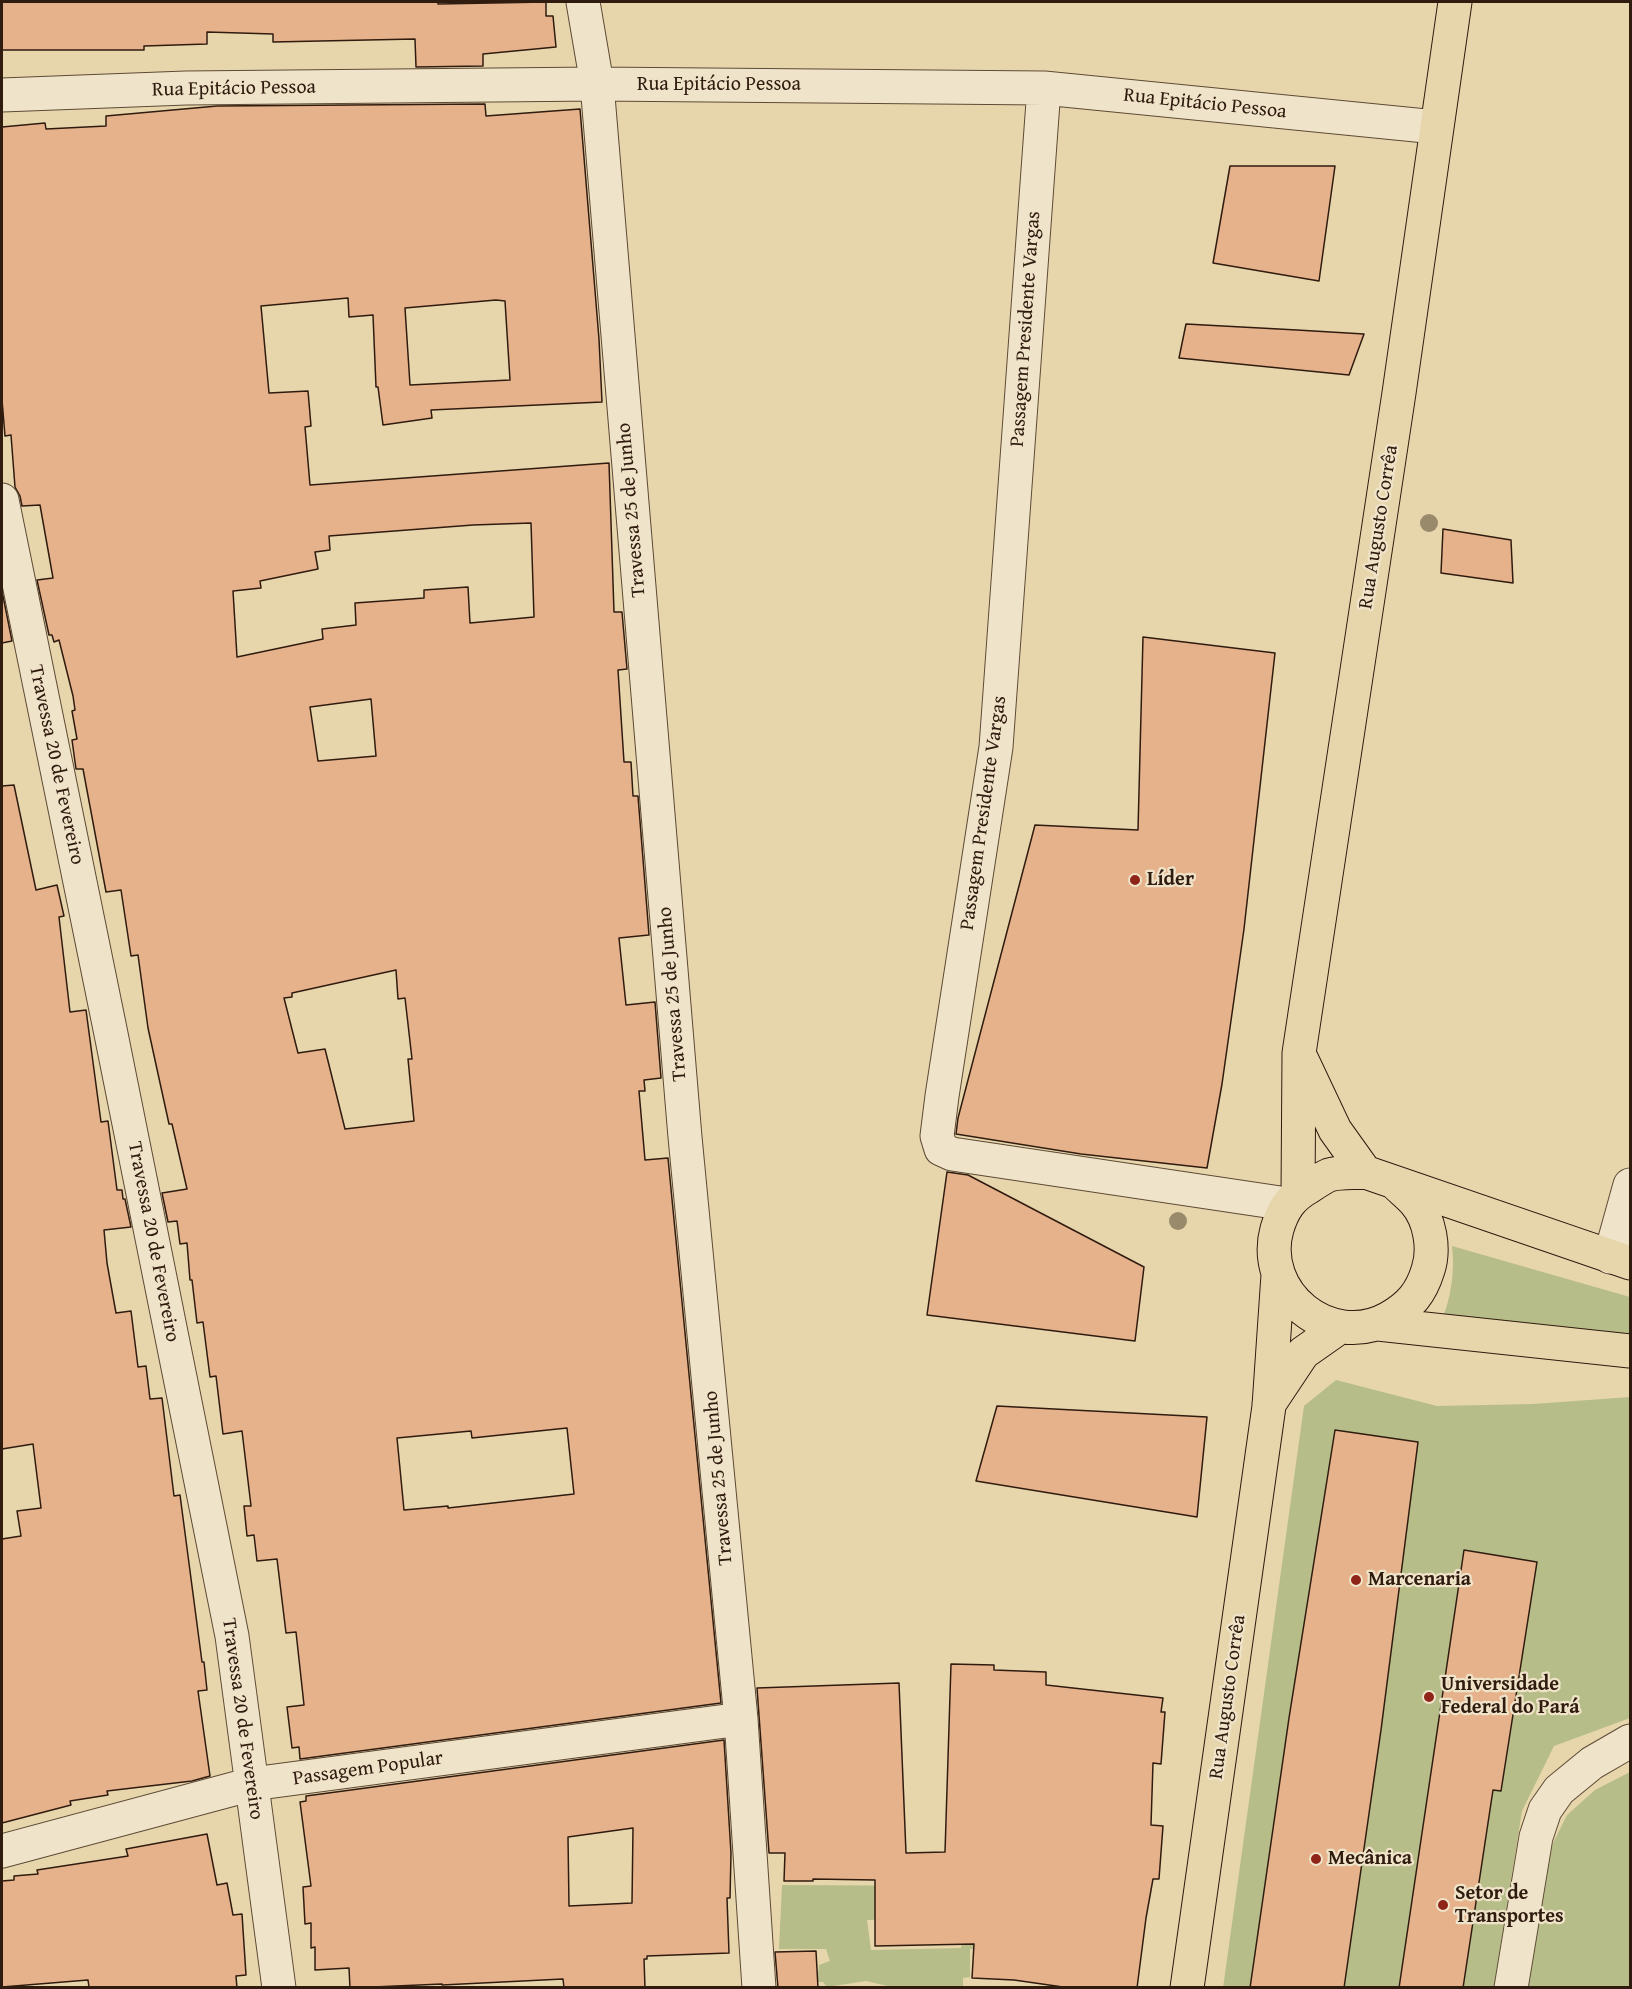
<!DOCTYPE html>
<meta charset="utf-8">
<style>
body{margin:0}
#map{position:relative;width:1632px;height:1989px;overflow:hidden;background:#e7d6ac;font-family:"Gentium Book Plus",serif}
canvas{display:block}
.frame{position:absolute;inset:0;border:3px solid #301b0f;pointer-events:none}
</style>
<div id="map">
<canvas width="1632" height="1989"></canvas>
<div class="frame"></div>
</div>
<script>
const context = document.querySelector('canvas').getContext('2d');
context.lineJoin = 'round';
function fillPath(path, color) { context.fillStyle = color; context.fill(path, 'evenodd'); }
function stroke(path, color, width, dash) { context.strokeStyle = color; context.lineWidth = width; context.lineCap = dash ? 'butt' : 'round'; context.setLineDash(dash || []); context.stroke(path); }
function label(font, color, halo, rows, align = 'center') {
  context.font = font + ' "Gentium Book Plus",serif'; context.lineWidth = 4.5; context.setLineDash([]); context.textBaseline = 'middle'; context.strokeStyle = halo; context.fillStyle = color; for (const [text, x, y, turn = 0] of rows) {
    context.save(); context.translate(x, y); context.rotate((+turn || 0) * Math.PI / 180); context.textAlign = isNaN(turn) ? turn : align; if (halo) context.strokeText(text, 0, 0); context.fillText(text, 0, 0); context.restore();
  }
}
fillPath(new Path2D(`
 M 1452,1246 L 1630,1297 L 1630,1343 L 1441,1323 C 1451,1297 1455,1274 1452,1246 Z
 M 1336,1380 L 1437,1406 L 1533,1404 L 1630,1397 L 1630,1718 L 1554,1746 L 1522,1811 L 1494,1987 L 1223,1988 L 1304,1406 Z
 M 1630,1772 L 1630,1987 L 1528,1988 L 1540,1880 L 1554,1841 L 1567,1815 L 1595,1790 Z
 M 782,1885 L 961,1886 L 955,1917 L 867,1920 L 871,1950 L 961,1948 L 962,1914 L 1016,1951 L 970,1949 L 970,1977 L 963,1978 L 963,1987 L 892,1987 L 866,1981 L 827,1987 L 823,1982 L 817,1982 L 819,1965 L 830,1961 L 826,1949 L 779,1949 Z`), '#b6bd89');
const building = new Path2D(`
 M 2,2 L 438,2 L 438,4 L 546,2 L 546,16 L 553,16 L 556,47 L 483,54 L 483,66 L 416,67 L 415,39 L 273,42 L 273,34 L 207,32 L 207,44 L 144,46 L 144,50 L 2,50 Z
 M 485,104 L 486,116 L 580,109 L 599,339 L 602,402 L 431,410 L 432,418 L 383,425 L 378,387 L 376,387 L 373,315 L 349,317 L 348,298 L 261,306 L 269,393 L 308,391 L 311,426 L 305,427 L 310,485 L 609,463 L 614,612 L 622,612 L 627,669 L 618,670 L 624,762 L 631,762 L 633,796 L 638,796 L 649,935 L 619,938 L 626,1005 L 655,1002 L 661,1078 L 644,1080 L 645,1091 L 639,1091 L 645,1160 L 668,1158 L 721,1703 L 300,1759 L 299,1747 L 292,1748 L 287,1707 L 304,1705 L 296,1632 L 286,1633 L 277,1559 L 257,1561 L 254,1535 L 247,1536 L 244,1506 L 251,1506 L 242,1431 L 223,1434 L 216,1376 L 210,1377 L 203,1322 L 197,1323 L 192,1280 L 190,1280 L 187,1243 L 180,1244 L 177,1221 L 168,1222 L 162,1193 L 187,1189 L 172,1124 L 169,1124 L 148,1028 L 138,955 L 131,956 L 121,890 L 106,892 L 83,769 L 76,769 L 72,740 L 77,739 L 72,711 L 75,710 L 73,696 L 59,640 L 54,642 L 52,635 L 49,635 L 37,580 L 53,578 L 40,505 L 22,506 L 20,496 L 15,487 L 11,435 L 5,436 L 2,400 L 2,127 L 45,123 L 46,129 L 106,126 L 106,116 L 217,106 ZM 496,300 L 505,301 L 510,380 L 410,385 L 405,308 ZM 531,523 L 534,617 L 470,623 L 468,587 L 424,590 L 424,598 L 355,603 L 356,625 L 322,629 L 323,639 L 237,657 L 233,591 L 261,588 L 260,581 L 318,569 L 315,552 L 330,550 L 329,536 L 473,525 ZM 371,699 L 376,756 L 318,761 L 310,707 ZM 396,970 L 398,999 L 405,998 L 412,1059 L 408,1059 L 414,1121 L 345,1129 L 325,1049 L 298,1053 L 284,998 L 292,997 L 292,993 ZM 567,1428 L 574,1494 L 448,1508 L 448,1506 L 404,1510 L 397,1438 L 471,1431 L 472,1438 Z
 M 1230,166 L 1335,166 L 1319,281 L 1213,263 Z
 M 1186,324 L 1297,330 L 1364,334 L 1349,375 L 1179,358 Z
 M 1443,529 L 1511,540 L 1513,583 L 1441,573 Z
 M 2,591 L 12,641 L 2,643 Z
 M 1143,637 L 1275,653 L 1244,929 L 1222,1084 L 1207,1168 L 1081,1154 L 956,1134 L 958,1118 L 1035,825 L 1138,830 Z
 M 14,785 L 36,890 L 57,885 L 64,916 L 59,917 L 70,1012 L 86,1010 L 101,1122 L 108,1121 L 117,1190 L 122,1190 L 123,1199 L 125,1199 L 131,1227 L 104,1230 L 107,1263 L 116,1313 L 131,1311 L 138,1367 L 146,1366 L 150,1399 L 162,1398 L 174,1496 L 180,1495 L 202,1662 L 204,1662 L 207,1690 L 198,1691 L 210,1776 L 192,1781 L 107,1791 L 108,1795 L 70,1801 L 71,1805 L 2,1823 L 2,1539 L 21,1536 L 17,1511 L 41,1508 L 33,1444 L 2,1449 L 2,786 Z
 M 947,1172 L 968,1175 L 1144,1267 L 1135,1341 L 927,1315 Z
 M 997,1406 L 1207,1417 L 1197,1517 L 976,1481 Z
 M 1335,1430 L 1418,1442 L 1381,1730 L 1344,1988 L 1250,1988 L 1289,1718 Z
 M 1464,1550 L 1537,1562 L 1501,1791 L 1493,1790 L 1463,1988 L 1399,1988 Z
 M 951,1664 L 994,1665 L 994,1670 L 1046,1672 L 1046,1685 L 1163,1698 L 1161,1712 L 1165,1712 L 1161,1764 L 1153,1763 L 1151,1825 L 1163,1826 L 1159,1879 L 1153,1879 L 1146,1918 L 1137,1988 L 1070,1988 L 1014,1980 L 972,1978 L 974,1944 L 875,1946 L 875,1880 L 813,1879 L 813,1881 L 784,1881 L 785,1853 L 769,1853 L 757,1688 L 899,1683 L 906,1853 L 945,1852 Z
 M 724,1740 L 731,1853 L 730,1898 L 727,1898 L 729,1953 L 647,1956 L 647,1959 L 644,1959 L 645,1988 L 564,1988 L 563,1979 L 442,1985 L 442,1984 L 350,1988 L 349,1968 L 315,1970 L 315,1947 L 311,1948 L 311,1923 L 305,1924 L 303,1887 L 311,1886 L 300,1802 L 306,1801 L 306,1796 ZM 633,1828 L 632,1903 L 569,1906 L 568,1837 Z
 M 207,1834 L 217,1885 L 227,1883 L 233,1915 L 242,1914 L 246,1975 L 236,1976 L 237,1988 L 89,1987 L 88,1980 L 2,1987 L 2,1881 L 14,1880 L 14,1876 L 38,1874 L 37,1870 L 128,1856 L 126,1849 Z
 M 816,1951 L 818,1988 L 778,1988 L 775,1952 Z`);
fillPath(building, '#e5b28b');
stroke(building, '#301b0f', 1.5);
const minor = new Path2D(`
 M 583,2 L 597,84 L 685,1137 L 741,1719 L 759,1988
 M 1044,88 L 996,747 L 942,1096 L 937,1136 L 941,1149 L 952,1154 L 1287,1204
 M 2,95 L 186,88 L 597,84 L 1044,88 L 1436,127
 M 2,500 L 110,1029 L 232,1636 L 279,1988
 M 1610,1257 L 1630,1185
 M 2,1851 L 252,1784 L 741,1719
 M 1511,1988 L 1536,1837 L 1545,1810 L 1559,1790 L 1592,1763 L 1630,1741`);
const major = new Path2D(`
 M 1302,1060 L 1335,1130 L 1365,1172
 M 1395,1183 C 1401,1189 1409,1195 1415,1202 C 1430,1219 1435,1249 1428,1270 C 1421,1293 1410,1306 1389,1318 C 1330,1351 1259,1293 1277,1229 C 1283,1209 1291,1197 1309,1187 C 1315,1183 1322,1178 1329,1175 C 1339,1172 1354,1173 1365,1172 L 1630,1263
 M 1298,1193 L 1299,1053 L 1399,393 L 1455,2
 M 1378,1324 L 1630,1351
 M 1269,1404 L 1303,1353 L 1340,1327
 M 1187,1988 L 1269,1406 L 1278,1275`);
stroke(minor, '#5e4a36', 35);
stroke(major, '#301b0f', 35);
stroke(minor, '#efe4c9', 33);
stroke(major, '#e7d6ac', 33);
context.fillStyle = '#988a6a';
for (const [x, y] of [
 [1429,523],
 [1178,1221]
]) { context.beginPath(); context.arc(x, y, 9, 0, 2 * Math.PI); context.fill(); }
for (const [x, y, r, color] of [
 [1135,880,6,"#8f2418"],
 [1356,1580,6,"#8f2418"],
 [1429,1697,6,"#8f2418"],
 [1316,1859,6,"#8f2418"],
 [1443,1905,6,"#8f2418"]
]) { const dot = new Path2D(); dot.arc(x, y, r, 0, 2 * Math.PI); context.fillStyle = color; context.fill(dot); stroke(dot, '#efe4c9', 2); }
label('20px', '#301b0f', '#efe4c9', [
 ["Rua Epitácio Pessoa",719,85],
 ["Rua Epitácio Pessoa",234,89,-1],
 ["Rua Epitácio Pessoa",1205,104,6],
 ["Passagem Presidente Vargas",1026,329,-86],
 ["Travessa 25 de Junho",632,510,-95],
 ["Rua Augusto Corrêa",1379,527,-81],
 ["Travessa 20 de Fevereiro",56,765,78],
 ["Passagem Presidente Vargas",984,813,-82],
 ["Travessa 25 de Junho",673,994,-95],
 ["Travessa 20 de Fevereiro",153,1242,79],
 ["Travessa 25 de Junho",719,1478,-95],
 ["Rua Augusto Corrêa",1228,1697,-82],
 ["Travessa 20 de Fevereiro",242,1719,82],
 ["Passagem Popular",368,1769,-8]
]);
label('bold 20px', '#301b0f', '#efe4c9', [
 ["Líder",1147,880],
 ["Marcenaria",1368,1580],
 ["Universidade",1441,1685],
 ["Federal do Pará",1441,1708],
 ["Mecânica",1328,1859],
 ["Setor de",1455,1894],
 ["Transportes",1455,1917]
], 'left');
</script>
